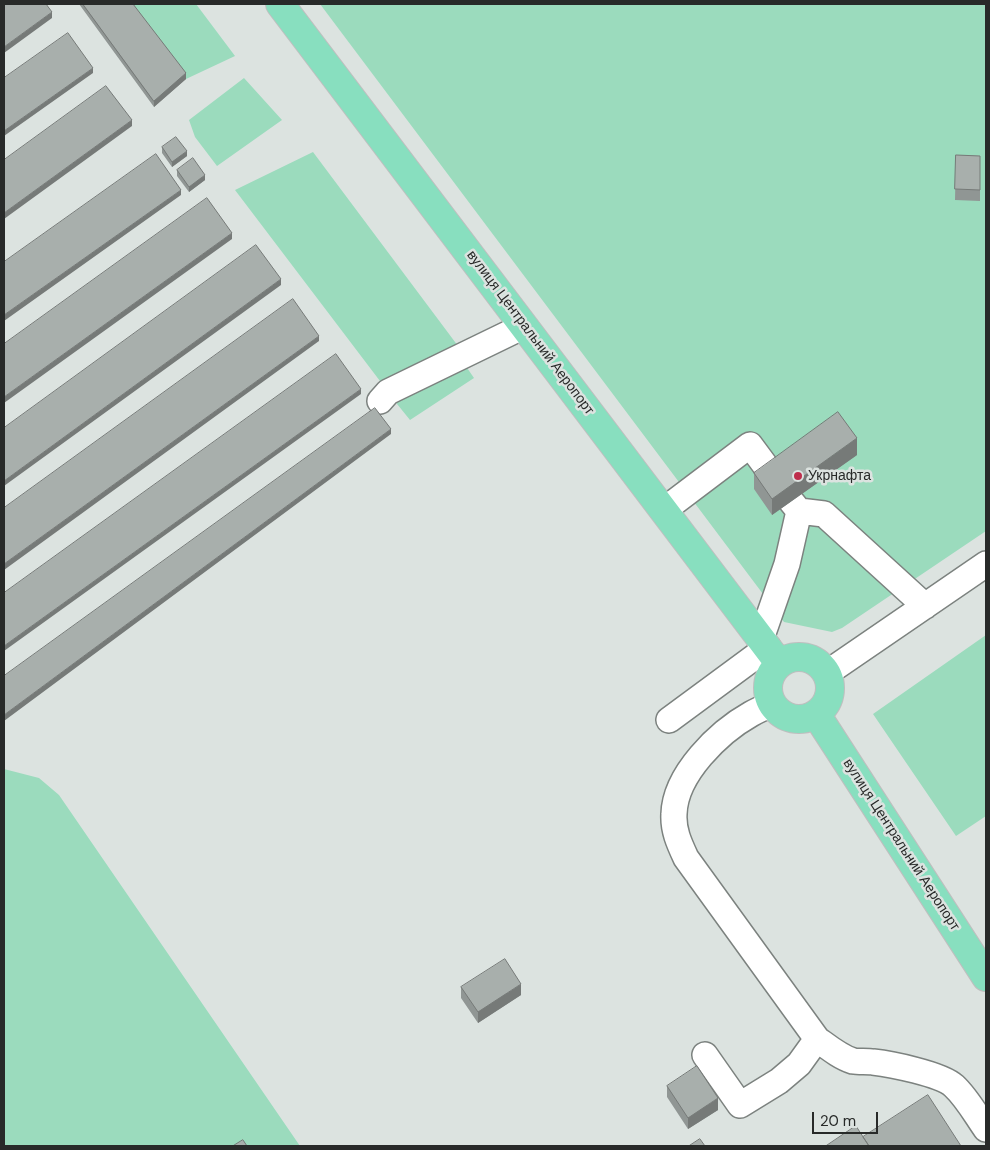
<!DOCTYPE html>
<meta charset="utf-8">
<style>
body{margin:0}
#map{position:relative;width:990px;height:1150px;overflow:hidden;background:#dce3e0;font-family:"DM Sans",sans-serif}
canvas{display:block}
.frame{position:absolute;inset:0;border:5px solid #282a29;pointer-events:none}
.scale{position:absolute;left:812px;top:1112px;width:66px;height:22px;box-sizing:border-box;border:2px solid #282a29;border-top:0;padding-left:6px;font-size:15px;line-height:18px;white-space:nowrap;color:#282a29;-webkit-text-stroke:4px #dce3e0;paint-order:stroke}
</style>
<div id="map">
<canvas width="990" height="1150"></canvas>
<div class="frame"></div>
<div class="scale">20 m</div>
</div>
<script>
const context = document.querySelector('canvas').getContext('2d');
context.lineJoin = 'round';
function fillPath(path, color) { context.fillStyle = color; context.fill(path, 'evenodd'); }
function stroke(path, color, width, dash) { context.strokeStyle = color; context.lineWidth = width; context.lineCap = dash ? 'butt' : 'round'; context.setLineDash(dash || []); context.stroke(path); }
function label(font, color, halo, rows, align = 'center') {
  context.font = font + ' "DM Sans",sans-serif'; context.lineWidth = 5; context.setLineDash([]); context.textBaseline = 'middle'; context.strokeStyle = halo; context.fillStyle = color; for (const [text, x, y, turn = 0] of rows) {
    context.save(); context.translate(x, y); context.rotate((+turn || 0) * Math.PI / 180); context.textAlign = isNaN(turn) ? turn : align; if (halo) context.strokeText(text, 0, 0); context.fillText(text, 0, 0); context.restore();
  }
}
fillPath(new Path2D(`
 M 129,4 L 196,4 L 235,56 L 186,79 Z
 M 320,4 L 986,4 L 986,531 L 842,628 L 832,632 L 784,622 Z
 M 244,78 L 282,120 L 217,166 L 195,137 L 189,120 Z
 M 313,152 L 458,346 L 383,385 L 235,190 Z
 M 463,362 L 474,378 L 410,420 L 393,399 Z
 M 986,635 L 986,816 L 956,836 L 873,714 Z
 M 4,769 L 39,778 L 59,795 L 300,1146 L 4,1146 Z`), '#9bdbbd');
const minor = new Path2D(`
 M 380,401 L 388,392 L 524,326
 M 791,501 L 799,511 L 824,514 L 925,606
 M 664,510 L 750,445 L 773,476
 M 761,639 L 787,564 L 799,511
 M 827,673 L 986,564
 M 772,704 C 765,707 758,710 751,714 C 719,732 675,774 674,814 C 673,830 679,843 686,858 L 817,1039 C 828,1047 840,1057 853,1061 C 859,1062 867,1061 873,1062 C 891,1064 941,1074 954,1086 C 967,1098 976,1115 986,1129
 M 669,720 L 768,647
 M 705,1055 L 740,1105 L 779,1081 L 799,1064 L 817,1039`);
const major = new Path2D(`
 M 280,4 L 779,663
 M768 688a31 31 0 1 1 62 0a31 31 0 1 1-62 0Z
 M 816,714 L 986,977`);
stroke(minor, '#7c827f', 28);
stroke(major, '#bebfbf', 30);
stroke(minor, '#fff', 25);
stroke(major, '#88dfbf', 28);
fillPath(new Path2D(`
 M 79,4 L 133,4 L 186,79 L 154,107 Z
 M 162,147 L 187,156 L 172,167 L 162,153 Z
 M 956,155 L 980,156 L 980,201 L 955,200 Z
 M 177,170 L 205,180 L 189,192 L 177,176 Z
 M 857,455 L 772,515 L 754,489 L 754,473 Z
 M 461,987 L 521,995 L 478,1023 L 461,998 Z
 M 667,1086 L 718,1110 L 688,1129 L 667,1097 Z`), '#909694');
fillPath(new Path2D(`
 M 52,12 L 52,18 L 4,53 L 4,47 Z
 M 93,68 L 93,73 L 4,136 L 4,131 Z
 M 186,73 L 186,79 L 154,107 L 154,101 Z
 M 132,120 L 132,126 L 4,219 L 4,213 Z
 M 187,151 L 187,156 L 172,167 L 172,162 Z
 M 205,175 L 205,180 L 189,192 L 189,187 Z
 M 181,190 L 181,195 L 4,321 L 4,315 Z
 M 232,233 L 232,239 L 4,403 L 4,397 Z
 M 281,279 L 281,285 L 4,486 L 4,481 Z
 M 319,336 L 319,341 L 4,570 L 4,564 Z
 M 361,389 L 361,394 L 4,651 L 4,646 Z
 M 391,429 L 391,434 L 4,721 L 4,715 Z
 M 857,438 L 857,455 L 772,515 L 772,499 Z
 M 521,984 L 521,995 L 478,1023 L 478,1012 Z
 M 718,1098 L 718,1110 L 688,1129 L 688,1118 Z`), '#767a78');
const building = new Path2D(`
 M 4,4 L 46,4 L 52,12 L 4,47 Z
 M 83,4 L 133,4 L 186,73 L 154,101 Z
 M 68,33 L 93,68 L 4,131 L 4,78 Z
 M 106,86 L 132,120 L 4,213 L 4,160 Z
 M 176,137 L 187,151 L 172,162 L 162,147 Z
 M 156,154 L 181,190 L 4,315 L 4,262 Z
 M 956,155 L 980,156 L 980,190 L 955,189 Z
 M 193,158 L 205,175 L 189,187 L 177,170 Z
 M 207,198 L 232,233 L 4,397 L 4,344 Z
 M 256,245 L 281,279 L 4,481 L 4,428 Z
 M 293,299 L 319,336 L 4,564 L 4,508 Z
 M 336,354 L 361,389 L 4,646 L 4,593 Z
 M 375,408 L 391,429 L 4,715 L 4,676 Z
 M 838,412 L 857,438 L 772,499 L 754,473 Z
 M 505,959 L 521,984 L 478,1012 L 461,987 Z
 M 697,1066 L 718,1098 L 688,1118 L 667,1086 Z
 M 928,1095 L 961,1146 L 869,1146 L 863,1137 Z
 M 856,1126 L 869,1146 L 826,1146 Z
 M 700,1139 L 705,1146 L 689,1146 Z
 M 243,1140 L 247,1146 L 233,1146 Z`);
fillPath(building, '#a8afac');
stroke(building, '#767a78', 1);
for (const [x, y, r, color] of [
 [798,476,5,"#be2e4c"]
]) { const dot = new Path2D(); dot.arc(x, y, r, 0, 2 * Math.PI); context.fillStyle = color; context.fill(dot); stroke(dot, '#dce3e0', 2); }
label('14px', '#282a29', '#dce3e0', [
 ["вулиця Центральний Аеропорт",530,333,53],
 ["вулиця Центральний Аеропорт",901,845,57]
]);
label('14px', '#282a29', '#dce3e0', [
 ["Укрнафта",808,476]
], 'left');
</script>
